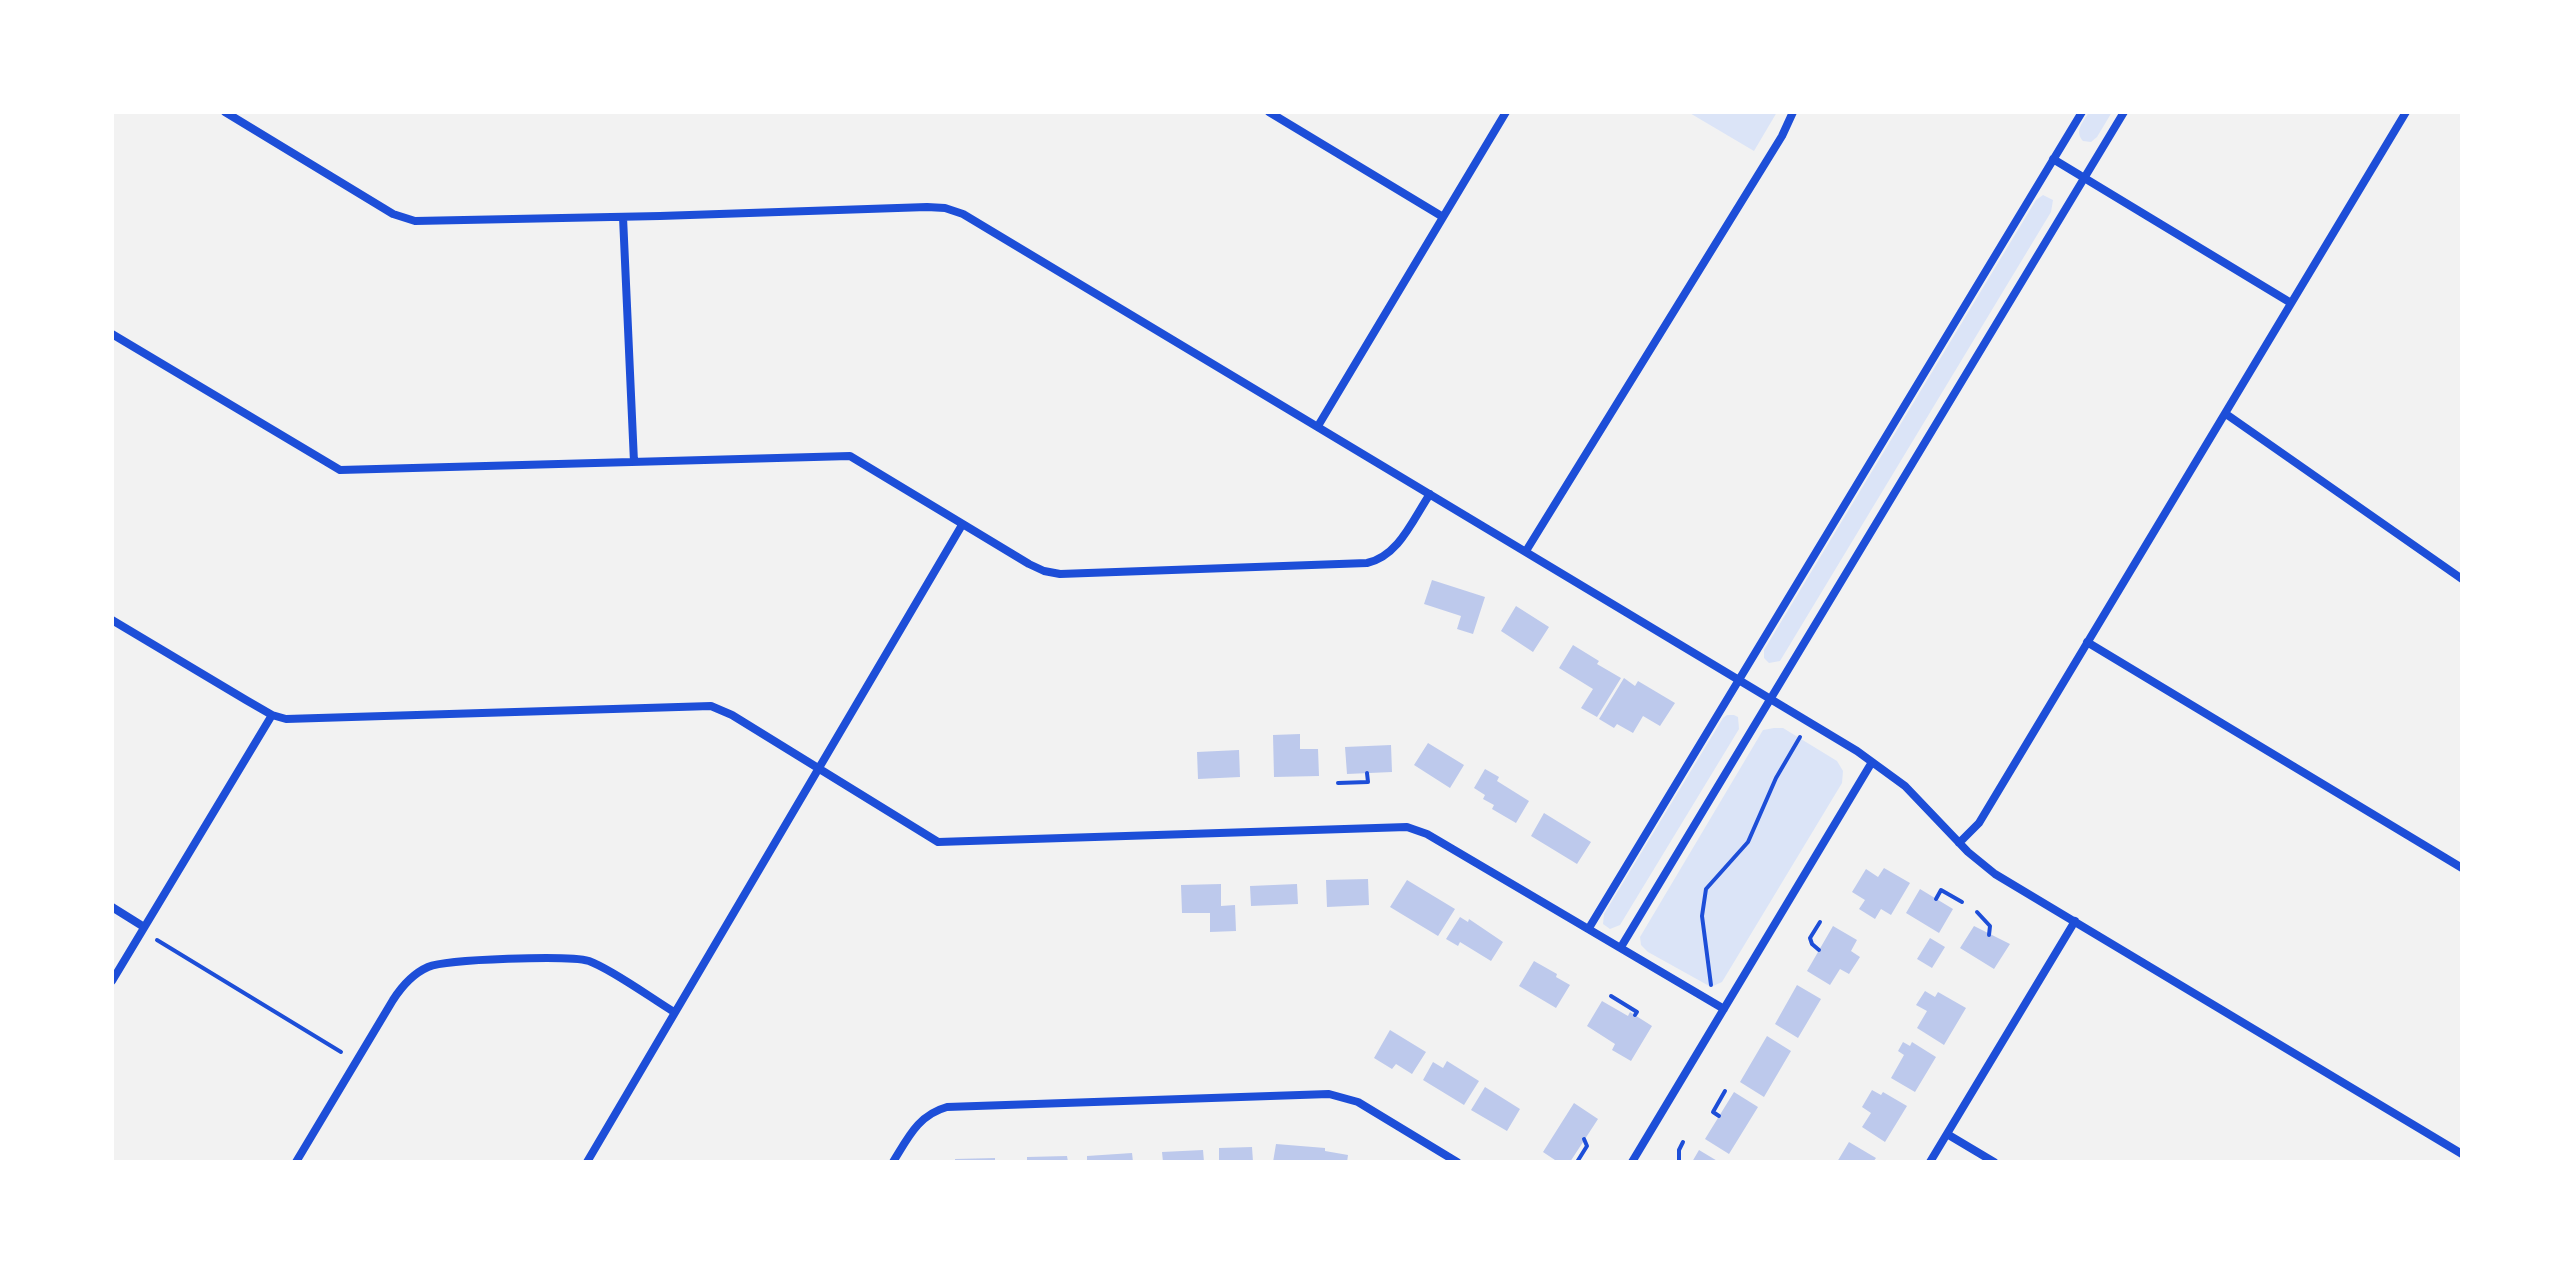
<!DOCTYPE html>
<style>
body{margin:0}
#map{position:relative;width:2574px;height:1274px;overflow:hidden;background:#f2f2f2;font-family:Commissioner,sans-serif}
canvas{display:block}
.frame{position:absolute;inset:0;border:114px solid #fff;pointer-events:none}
</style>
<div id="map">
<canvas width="2574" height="1274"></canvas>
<div class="frame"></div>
</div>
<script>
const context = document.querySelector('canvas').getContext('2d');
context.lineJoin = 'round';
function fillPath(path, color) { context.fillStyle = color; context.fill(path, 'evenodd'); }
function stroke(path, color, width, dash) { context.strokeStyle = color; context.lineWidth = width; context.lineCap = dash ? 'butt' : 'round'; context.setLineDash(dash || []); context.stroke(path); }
fillPath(new Path2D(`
 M 1688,112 L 1777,112 L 1754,151 Z
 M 2089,112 L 2112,112 L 2097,137 L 2091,142 L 2083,141 C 2074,131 2083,122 2089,112 Z
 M 2043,195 L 2053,200 L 2051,212 L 1780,661 L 1769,663 L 1764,658 L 1764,650 L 2036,200 Z
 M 1727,715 L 1734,715 L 1738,717 L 1739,729 L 1620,925 L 1610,929 L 1603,924 L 1604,914 L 1723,718 Z
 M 1774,728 L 1783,728 L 1837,761 L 1843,771 L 1842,783 L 1722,982 L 1711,987 L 1648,952 L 1641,945 L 1640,937 L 1763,730 Z`), '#dbe4f7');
fillPath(new Path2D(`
 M 1432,580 L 1485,597 L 1473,634 L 1457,629 L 1461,616 L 1424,604 Z
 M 1516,606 L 1549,627 L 1533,652 L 1501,631 Z
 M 1573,645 L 1599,661 L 1597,664 L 1621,678 L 1597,717 L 1581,708 L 1593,689 L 1559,668 Z
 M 1624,678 L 1635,686 L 1638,681 L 1675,703 L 1660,726 L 1643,716 L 1633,733 L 1617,724 L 1614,728 L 1599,719 Z
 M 1300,734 L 1300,749 L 1318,749 L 1319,776 L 1274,777 L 1273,735 Z
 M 1428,743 L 1464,765 L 1450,788 L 1414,765 Z
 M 1391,745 L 1392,772 L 1347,774 L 1345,747 Z
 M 1239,750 L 1240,777 L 1198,779 L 1197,752 Z
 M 1485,769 L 1499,777 L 1497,781 L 1529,801 L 1516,823 L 1492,809 L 1494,805 L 1483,799 L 1485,795 L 1474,788 Z
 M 1544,813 L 1591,842 L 1577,864 L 1531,836 Z
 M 1884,868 L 1910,883 L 1891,915 L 1881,909 L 1875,919 L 1859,909 L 1865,900 L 1852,892 L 1866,869 L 1878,877 Z
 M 1368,879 L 1369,905 L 1327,907 L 1326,880 Z
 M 1407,880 L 1455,909 L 1438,936 L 1390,907 Z
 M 1221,884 L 1221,906 L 1235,905 L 1236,931 L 1210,932 L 1210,913 L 1182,913 L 1181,885 Z
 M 1297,884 L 1298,904 L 1251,906 L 1250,886 Z
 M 1920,889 L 1953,909 L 1939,933 L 1906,913 Z
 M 1460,917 L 1468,922 L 1469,919 L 1503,942 L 1491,961 L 1460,942 L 1458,946 L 1446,939 Z
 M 1833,926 L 1857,940 L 1851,951 L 1860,957 L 1849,974 L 1840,969 L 1830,985 L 1807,971 Z
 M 1974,926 L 2010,944 L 1994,969 L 1960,948 Z
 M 1930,938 L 1945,947 L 1932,968 L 1917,959 Z
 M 1534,961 L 1557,974 L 1556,977 L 1570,985 L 1556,1008 L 1519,986 Z
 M 1797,985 L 1821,999 L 1798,1038 L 1775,1024 Z
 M 1925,991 L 1935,997 L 1938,992 L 1966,1008 L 1944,1045 L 1917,1028 L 1927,1011 L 1916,1005 Z
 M 1602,1001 L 1628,1016 L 1630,1012 L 1652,1026 L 1631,1061 L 1612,1050 L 1615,1044 L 1587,1026 Z
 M 1390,1030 L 1426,1052 L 1412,1074 L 1396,1064 L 1392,1069 L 1374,1058 Z
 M 1767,1036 L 1791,1051 L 1764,1097 L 1740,1082 Z
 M 1903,1042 L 1910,1046 L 1912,1042 L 1936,1057 L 1915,1092 L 1891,1078 L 1904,1055 L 1898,1051 Z
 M 1447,1061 L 1479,1081 L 1464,1105 L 1423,1080 L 1433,1062 L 1443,1068 Z
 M 1485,1087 L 1520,1109 L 1507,1131 L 1471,1110 Z
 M 1872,1090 L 1881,1095 L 1883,1092 L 1907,1106 L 1885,1142 L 1862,1127 L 1871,1113 L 1862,1107 Z
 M 1734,1092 L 1758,1107 L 1729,1154 L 1705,1139 Z
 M 1574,1103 L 1598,1119 L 1570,1162 L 1558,1162 L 1543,1152 Z
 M 1849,1142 L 1876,1158 L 1873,1162 L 1837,1162 Z
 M 1276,1144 L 1325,1148 L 1325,1151 L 1348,1155 L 1347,1162 L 1273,1162 Z
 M 1252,1147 L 1253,1162 L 1219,1162 L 1219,1148 Z
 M 1203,1150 L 1204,1162 L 1163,1162 L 1162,1152 Z
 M 1699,1150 L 1719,1162 L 1692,1162 Z
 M 1132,1153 L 1133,1162 L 1087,1162 L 1087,1156 Z
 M 1067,1156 L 1068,1162 L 1027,1162 L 1027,1157 Z
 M 995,1158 L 995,1162 L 955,1162 L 955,1159 Z`), '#bdc9ec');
stroke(new Path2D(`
 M 1338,783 L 1368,782 L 1367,773
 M 1936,899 L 1941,890 L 1962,902
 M 1977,912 L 1990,926 L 1989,935
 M 157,940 L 341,1052
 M 1819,950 L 1812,944 L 1810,938 L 1820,922
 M 1711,985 L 1702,916 L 1706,889 L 1748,842 L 1776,778 L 1800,737
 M 1611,996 L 1637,1012 L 1635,1015
 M 1719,1116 L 1713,1112 L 1725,1091
 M 1577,1162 L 1587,1146 L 1584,1139
 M 1679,1162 L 1679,1150 L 1683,1142`), '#1d4ed8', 4);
stroke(new Path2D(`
 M 225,112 L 393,214 L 415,221 L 660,216 L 927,207 L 945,208 L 963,214 L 1857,751 L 1905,786 L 1968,852 L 1995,874 L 2462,1154
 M 1269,112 L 1443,217
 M 2053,159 L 2291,303
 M 623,217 L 634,462
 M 112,334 L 340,470 L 850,456 L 1029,564 L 1044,571 L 1060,574 L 1367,563 C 1399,556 1413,519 1430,494
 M 2226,414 L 2462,579
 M 1318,426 L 1506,112
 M 1526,551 L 1782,136 L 1793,112
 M 112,620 L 246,700 L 272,715 L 286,719 L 711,706 L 732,715 L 938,842 L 1407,827 L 1427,834 L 1724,1009
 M 2087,642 L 2462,868
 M 1959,843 L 1979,823 L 2406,112
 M 112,907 L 144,927
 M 1589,928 L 2082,112
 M 1621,947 L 2124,112
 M 112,981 L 272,715
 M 1947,1134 L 1994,1162
 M 296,1162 L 393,1000 C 402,986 412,974 428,967 C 447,959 569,955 589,961 C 613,970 651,998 674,1012
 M 587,1162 L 962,525
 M 893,1162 C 908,1138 918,1115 947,1107 L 1329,1094 L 1358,1102 L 1457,1162
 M 1632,1162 L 1872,762
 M 1930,1162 L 2075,921`), '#1d4ed8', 8);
</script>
